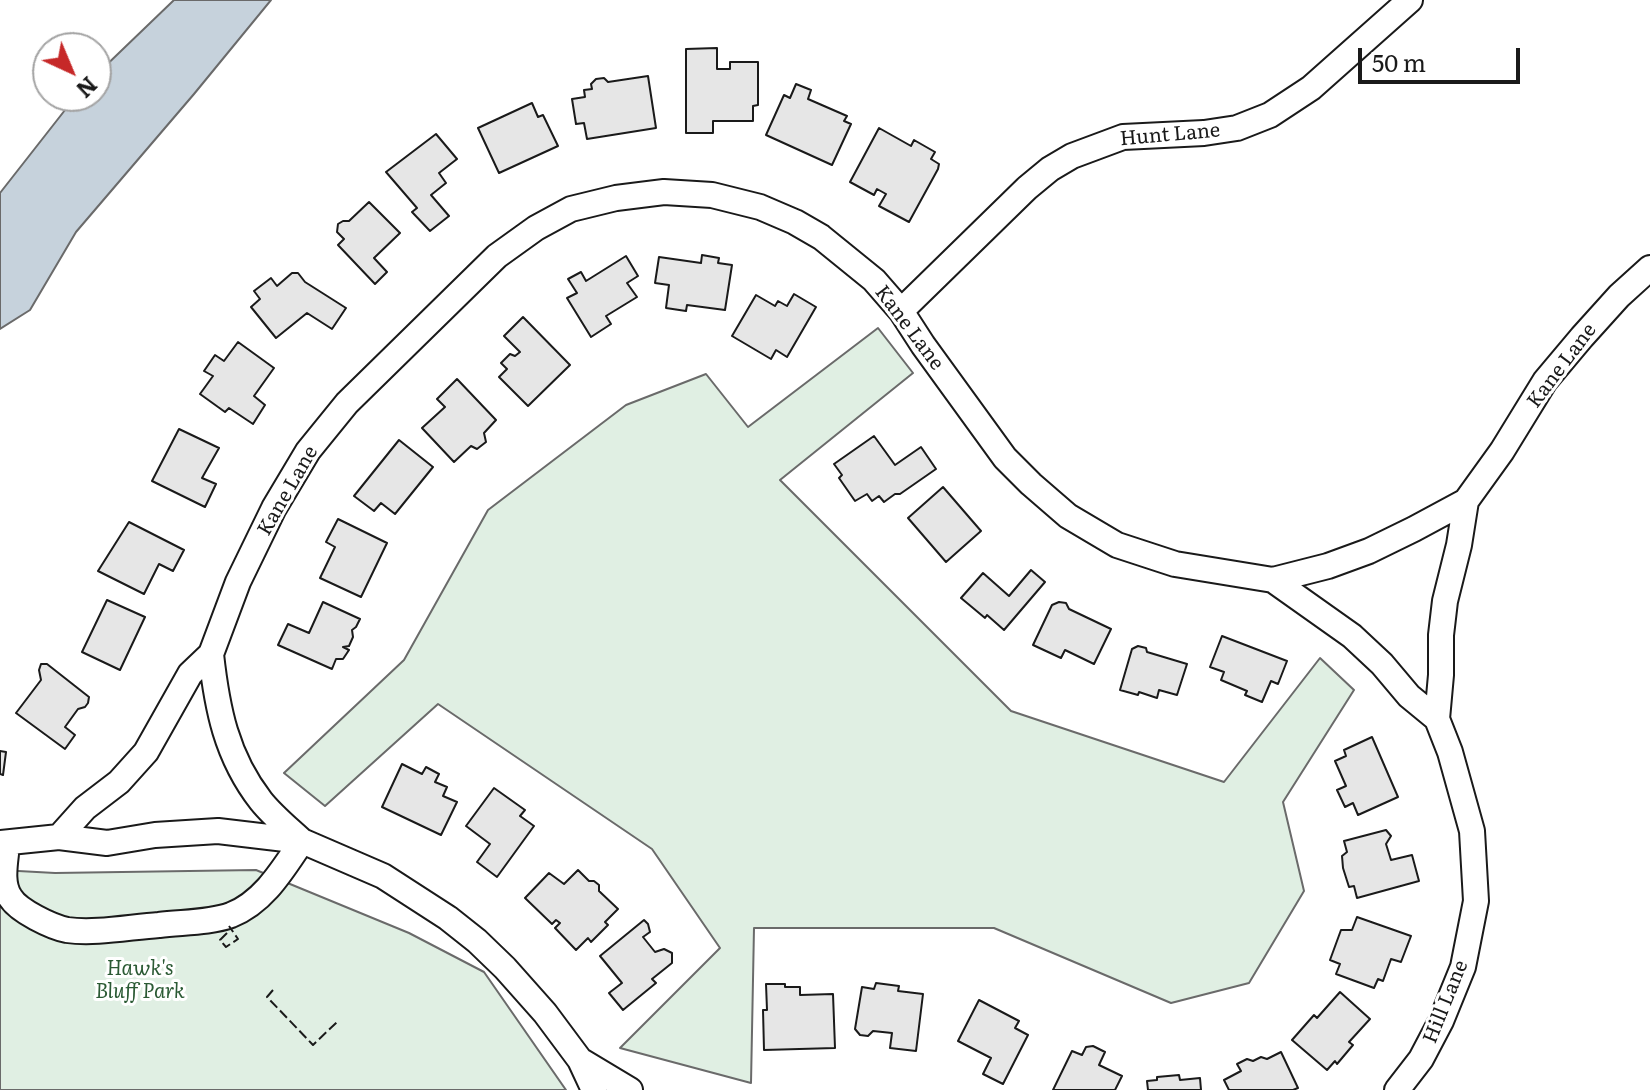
<!DOCTYPE html>
<style>
body{margin:0}
#map{position:relative;width:1650px;height:1090px;overflow:hidden;background:#fff;font-family:Literata,serif}
canvas{display:block}
.north{position:absolute;left:32px;top:32px;width:80px;height:80px;box-sizing:border-box;background:#fff;border:2px solid #a3a3a3;border-radius:50%;rotate:136deg;font-size:22px;font-weight:700;line-height:32px;text-align:center;color:#1a1a1a}
.north::after{content:'';display:block;margin:auto;width:28px;height:36px;background:#c62828;clip-path:polygon(50% 0,100% 100%,50% 72%,0 100%)}
.scale{position:absolute;left:1358px;top:48px;width:162px;height:36px;box-sizing:border-box;border:4px solid #1a1a1a;border-top:0;padding-left:10px;font-size:24px;line-height:28px;white-space:nowrap;color:#1a1a1a;-webkit-text-stroke:6px #fff;paint-order:stroke}
</style>
<div id="map">
<canvas width="1650" height="1090"></canvas>
<div class="north">N</div>
<div class="scale">50 m</div>
</div>
<script>
const context = document.querySelector('canvas').getContext('2d');
context.lineJoin = 'round';
function fillPath(path, color) { context.fillStyle = color; context.fill(path, 'evenodd'); }
function stroke(path, color, width, dash) { context.strokeStyle = color; context.lineWidth = width; context.lineCap = dash ? 'butt' : 'round'; context.setLineDash(dash || []); context.stroke(path); }
function label(font, color, halo, rows, align = 'center') {
  context.font = font + ' Literata,serif'; context.lineWidth = 6; context.setLineDash([]); context.textBaseline = 'middle'; context.strokeStyle = halo; context.fillStyle = color; for (const [text, x, y, turn = 0] of rows) {
    context.save(); context.translate(x, y); context.rotate((+turn || 0) * Math.PI / 180); context.textAlign = isNaN(turn) ? turn : align; if (halo) context.strokeText(text, 0, 0); context.fillText(text, 0, 0); context.restore();
  }
}
const green = new Path2D(`
 M 878,328 L 913,373 L 780,480 L 1011,711 L 1224,782 L 1320,658 L 1354,690 L 1283,802 L 1304,891 L 1249,983 L 1171,1003 L 994,928 L 754,928 L 751,1083 L 620,1048 L 720,948 L 652,849 L 438,704 L 325,806 L 284,773 L 404,660 L 488,510 L 626,405 L 706,374 L 748,427 Z
 M 0,870 L 55,873 L 256,870 L 409,933 L 484,972 L 566,1090 L 0,1090 Z`);
fillPath(green, '#e0efe3');
stroke(green, '#6a6a6a', 2);
const water = new Path2D(`
 M 174,0 L 271,0 L 194,94 L 76,232 L 30,310 L 0,329 L 0,193 L 76,96 L 96,96 L 96,75 Z`);
fillPath(water, '#c6d2dc');
stroke(water, '#6a6a6a', 2);
const building = new Path2D(`
 M 717,48 L 717,69 L 730,69 L 730,62 L 758,62 L 758,105 L 753,106 L 753,121 L 713,121 L 713,133 L 686,133 L 686,49 Z
 M 648,76 L 656,128 L 587,139 L 584,123 L 576,124 L 572,99 L 585,97 L 584,90 L 592,89 L 591,84 L 596,79 L 604,78 L 608,82 Z
 M 796,84 L 811,90 L 808,99 L 847,116 L 844,121 L 851,124 L 832,165 L 766,135 L 784,95 L 790,98 Z
 M 532,103 L 538,117 L 543,115 L 558,146 L 499,173 L 478,128 Z
 M 879,128 L 911,146 L 914,140 L 935,152 L 931,159 L 939,164 L 938,169 L 909,222 L 879,206 L 886,194 L 877,189 L 874,195 L 850,182 Z
 M 436,134 L 457,159 L 439,173 L 446,183 L 431,195 L 449,216 L 430,231 L 412,212 L 417,208 L 386,172 Z
 M 369,202 L 400,233 L 374,258 L 387,272 L 375,284 L 338,245 L 344,239 L 337,232 L 338,224 L 343,221 L 349,221 Z
 M 702,255 L 719,258 L 718,263 L 732,265 L 725,310 L 687,305 L 686,311 L 666,308 L 669,285 L 655,283 L 659,257 L 701,263 Z
 M 626,256 L 638,276 L 627,283 L 637,297 L 606,316 L 611,324 L 591,337 L 567,298 L 577,293 L 568,279 L 581,272 L 586,281 Z
 M 292,273 L 298,273 L 305,282 L 346,308 L 332,329 L 307,313 L 276,338 L 251,307 L 260,299 L 254,291 L 271,278 L 277,286 Z
 M 794,294 L 816,307 L 787,357 L 776,350 L 771,359 L 732,336 L 756,295 L 775,306 L 778,301 L 787,306 Z
 M 523,317 L 570,365 L 528,406 L 499,377 L 507,369 L 501,363 L 510,354 L 515,356 L 520,352 L 504,336 Z
 M 238,342 L 274,368 L 254,396 L 265,405 L 253,424 L 229,408 L 225,412 L 200,394 L 213,376 L 204,371 L 215,355 L 224,361 Z
 M 457,379 L 496,420 L 484,433 L 486,442 L 477,449 L 471,446 L 454,462 L 422,428 L 445,407 L 437,399 Z
 M 179,429 L 219,448 L 202,478 L 216,484 L 205,507 L 152,481 Z
 M 874,436 L 895,465 L 921,447 L 936,469 L 900,494 L 895,494 L 884,502 L 879,496 L 872,501 L 867,494 L 855,501 L 839,478 L 842,475 L 834,464 Z
 M 399,440 L 433,467 L 395,514 L 381,503 L 374,511 L 354,496 Z
 M 943,487 L 981,531 L 946,562 L 908,518 Z
 M 338,519 L 387,543 L 361,597 L 320,578 L 335,547 L 326,542 Z
 M 129,522 L 184,550 L 173,571 L 159,564 L 144,594 L 98,571 Z
 M 1031,570 L 1045,582 L 1004,630 L 987,615 L 985,618 L 961,598 L 983,573 L 1009,596 Z
 M 107,600 L 145,617 L 120,670 L 82,652 Z
 M 323,602 L 360,619 L 356,627 L 352,630 L 353,637 L 349,646 L 343,647 L 349,650 L 343,659 L 336,659 L 332,669 L 278,645 L 288,624 L 309,633 Z
 M 1059,602 L 1066,603 L 1069,609 L 1111,629 L 1094,664 L 1065,650 L 1061,658 L 1033,645 L 1052,605 Z
 M 1222,636 L 1287,661 L 1278,684 L 1271,681 L 1262,702 L 1245,695 L 1247,691 L 1221,680 L 1224,672 L 1210,667 Z
 M 1138,646 L 1146,648 L 1147,652 L 1187,664 L 1177,695 L 1159,690 L 1157,698 L 1139,692 L 1138,695 L 1120,690 L 1132,649 Z
 M 41,664 L 47,664 L 89,697 L 88,703 L 85,707 L 78,709 L 65,727 L 75,735 L 65,749 L 16,713 L 41,680 L 39,670 Z
 M 1372,737 L 1398,797 L 1358,815 L 1353,803 L 1345,807 L 1337,790 L 1346,786 L 1335,761 L 1346,756 L 1344,750 Z
 M 0,751 L 6,752 L 3,775 L 0,774 Z
 M 402,764 L 422,774 L 426,767 L 439,774 L 435,782 L 447,787 L 443,796 L 457,802 L 441,835 L 382,807 Z
 M 494,788 L 525,810 L 520,816 L 534,826 L 497,877 L 477,862 L 490,844 L 466,826 Z
 M 1386,830 L 1391,836 L 1386,844 L 1391,860 L 1412,855 L 1419,881 L 1357,898 L 1354,886 L 1349,887 L 1343,868 L 1342,856 L 1347,852 L 1344,841 Z
 M 578,870 L 589,881 L 594,881 L 599,885 L 599,891 L 618,909 L 605,922 L 608,925 L 591,942 L 588,938 L 576,950 L 555,928 L 560,923 L 556,920 L 552,924 L 525,898 L 549,873 L 564,884 Z
 M 1357,917 L 1411,936 L 1401,962 L 1391,959 L 1383,981 L 1378,979 L 1374,988 L 1336,974 L 1340,964 L 1330,960 L 1341,930 L 1352,930 Z
 M 644,920 L 648,924 L 650,932 L 643,937 L 655,952 L 664,949 L 672,953 L 672,963 L 652,979 L 656,983 L 623,1010 L 609,993 L 622,983 L 600,956 Z
 M 876,983 L 899,986 L 898,991 L 923,994 L 916,1051 L 890,1048 L 892,1033 L 873,1031 L 868,1036 L 860,1035 L 855,1029 L 862,987 L 874,989 Z
 M 766,984 L 785,984 L 785,987 L 800,987 L 800,995 L 833,994 L 835,1048 L 764,1050 L 763,1010 L 767,1010 Z
 M 1340,992 L 1370,1019 L 1349,1042 L 1353,1045 L 1337,1064 L 1335,1061 L 1327,1070 L 1292,1040 L 1314,1015 L 1317,1018 Z
 M 979,1000 L 1019,1021 L 1015,1028 L 1028,1035 L 1003,1084 L 983,1074 L 991,1058 L 958,1041 Z
 M 1093,1046 L 1105,1052 L 1099,1065 L 1122,1076 L 1115,1090 L 1053,1090 L 1072,1051 L 1082,1055 L 1086,1047 Z
 M 1281,1052 L 1298,1088 L 1293,1090 L 1229,1090 L 1224,1080 L 1241,1071 L 1237,1064 L 1247,1059 L 1253,1061 L 1261,1057 L 1267,1059 Z
 M 1179,1075 L 1180,1080 L 1200,1078 L 1201,1090 L 1148,1090 L 1147,1081 L 1157,1080 L 1157,1077 Z`);
fillPath(building, '#e6e6e6');
stroke(building, '#1a1a1a', 2);
const minor = new Path2D(`
 M 901,311 L 1027,188 L 1050,169 L 1072,156 L 1123,137 L 1204,133 L 1237,128 L 1270,115 L 1311,88 L 1410,0
 M 1273,580 L 1352,636 L 1382,664 L 1409,696 L 1437,719
 M 211,654 C 217,708 226,756 261,801 C 273,816 288,828 302,841
 M 59,837 L 85,808 L 119,782 L 146,752 L 190,674 L 211,654 L 238,582 L 274,508 L 308,451 L 347,403 L 497,256 L 536,228 L 571,209 L 616,198 L 664,192 L 712,195 L 760,207 L 795,222 L 821,237 L 874,280 L 901,311 L 923,345 L 1005,458 L 1031,484 L 1068,516 L 1117,545 L 1175,564 L 1273,580 L 1328,566 L 1369,551 L 1414,529 L 1466,501 L 1502,451 L 1545,381 L 1582,337 L 1619,296 L 1650,268
 M 0,843 L 59,837 L 107,843 L 155,835 L 218,831 L 302,841 L 383,876 L 448,918 L 477,941 L 505,968 L 545,1013 L 580,1060 L 594,1090
 M 7,844 C 6,860 0,882 10,897 C 18,911 52,927 67,930 C 95,934 130,927 159,925 C 182,922 209,923 231,915 C 264,902 283,869 302,841
 M 580,1060 L 630,1090
 M 1397,1090 L 1421,1059 L 1441,1021 L 1463,967 L 1476,901 L 1472,831 L 1450,752 L 1437,719 L 1441,675 L 1441,635 L 1445,601 L 1459,545 L 1466,501`);
stroke(minor, '#1a1a1a', 28);
stroke(minor, '#fff', 24);
stroke(new Path2D(`
 M 227,933 L 220,940 L 226,947 L 238,939 L 229,926
 M 273,990 L 267,997 L 313,1045 L 337,1022`), '#1a1a1a', 2, [10, 4]);
label('20px', '#1a1a1a', '#fff', [
 ["Hunt Lane",1170,135,-5],
 ["Kane Lane",909,328,53],
 ["Kane Lane",1562,366,-53],
 ["Kane Lane",288,491,-60],
 ["Hill Lane",1446,1002,-68]
]);
label('italic 20px', '#2b5a34', '#fff', [
 ["Hawk's",140,969],
 ["Bluff Park",140,992]
]);
</script>
